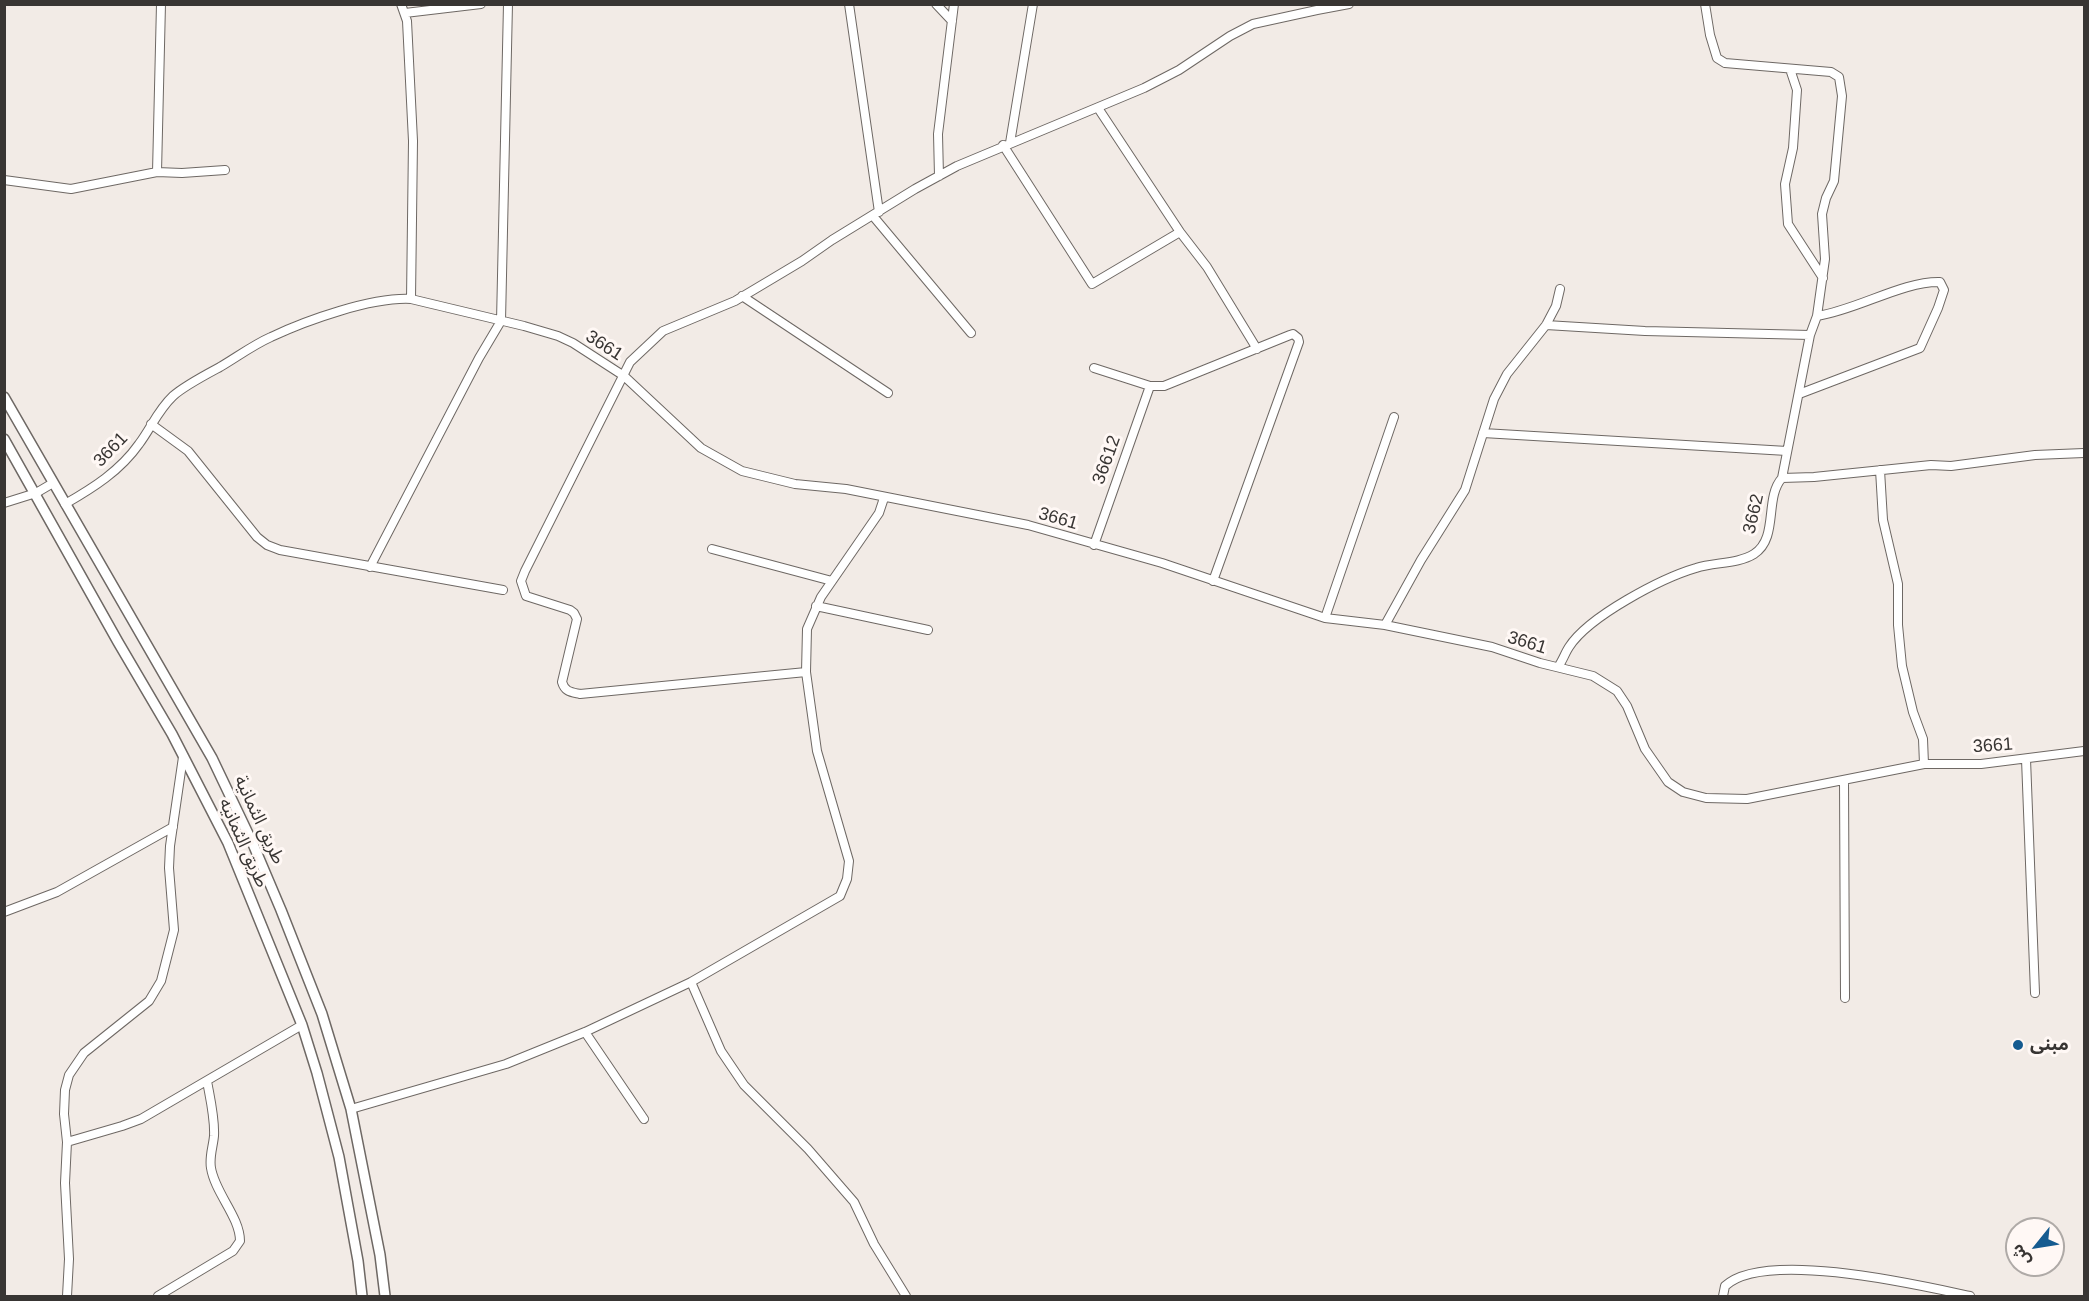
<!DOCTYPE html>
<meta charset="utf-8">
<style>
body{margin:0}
#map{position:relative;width:2089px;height:1301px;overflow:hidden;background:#f2ebe6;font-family:Helvetica,"Noto Sans Arabic",sans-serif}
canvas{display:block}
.frame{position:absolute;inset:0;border:6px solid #383533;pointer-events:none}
.north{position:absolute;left:2005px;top:1217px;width:60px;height:60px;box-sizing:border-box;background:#fff8f5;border:2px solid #afaaa7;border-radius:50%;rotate:240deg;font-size:16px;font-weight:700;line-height:24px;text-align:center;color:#383533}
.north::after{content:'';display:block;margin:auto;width:21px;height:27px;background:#155b90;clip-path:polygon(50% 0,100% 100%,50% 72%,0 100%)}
</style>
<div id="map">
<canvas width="2089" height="1301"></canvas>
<div class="frame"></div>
<div class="north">ش</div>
</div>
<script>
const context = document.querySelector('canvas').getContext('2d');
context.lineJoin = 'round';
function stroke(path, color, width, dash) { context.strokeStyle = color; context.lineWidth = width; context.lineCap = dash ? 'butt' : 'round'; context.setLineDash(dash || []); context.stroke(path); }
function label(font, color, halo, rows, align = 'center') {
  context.font = font + ' Helvetica,"Noto Sans Arabic",sans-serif'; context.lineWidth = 6; context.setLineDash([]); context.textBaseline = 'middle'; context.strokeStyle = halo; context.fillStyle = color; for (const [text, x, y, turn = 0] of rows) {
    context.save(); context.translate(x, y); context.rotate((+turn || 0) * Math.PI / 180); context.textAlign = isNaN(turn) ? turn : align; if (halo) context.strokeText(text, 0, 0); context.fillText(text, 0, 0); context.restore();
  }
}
const minor = new Path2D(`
 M 401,4 L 407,21 L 413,141 L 411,299
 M 849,4 L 879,212
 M 936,4 L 952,21
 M 1705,4 L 1710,35 L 1717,58 L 1725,63 L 1831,72 L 1839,77 L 1842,96 L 1834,181 L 1826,198 L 1822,214 L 1825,259 L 1817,316 L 1810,335 L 1782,478
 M 405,13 L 481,4
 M 1790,69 L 1797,90 L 1793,148 L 1785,184 L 1788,224 L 1823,278
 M 1098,108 L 1180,232 L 1207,267 L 1257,349
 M 1010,143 L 1033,4
 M 1003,145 L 1092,284 L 1180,232
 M 157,172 L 161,4
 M 939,176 L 938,134 L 954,4
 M 4,180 L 71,189 L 157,172 L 182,173 L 225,170
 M 873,216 L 971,333
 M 742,296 L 888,393
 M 1546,325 L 1645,331 L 1810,335
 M 1094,368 L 1150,386 L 1164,386 L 1290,335 L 1293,334 L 1298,338 L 1299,342 L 1213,581
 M 1799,394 L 1920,348 L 1938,308 L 1944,290 L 1940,282 C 1903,281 1857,310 1817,316
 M 151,424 L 188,451 L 257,537 L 267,545 L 280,550 L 503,590
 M 1483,433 L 1787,451
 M 1880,470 L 1883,520 L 1898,584 L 1898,625 L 1902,666 L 1913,712 L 1923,739 L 1924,764
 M 4,503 L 36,493 L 53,483
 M 65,504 C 93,488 120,471 139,444 C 151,428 158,410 173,396 C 184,386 207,374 220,367 C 237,357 253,345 271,337 C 307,320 372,297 411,299 L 524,326 L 558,336 L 573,343 L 624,376 L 701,448 L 742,471 L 795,484 L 846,489 L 1028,525 L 1162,563 L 1325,618 L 1385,625 L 1492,647 L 1540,663 L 1593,676 L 1617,691 L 1627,706 L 1645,749 L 1668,782 L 1683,792 L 1706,798 L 1747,799 L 1924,764 L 1981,764 L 2084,751
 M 1094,545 L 1150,386
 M 712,549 L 832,581
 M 370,567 L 479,358 L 501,321 L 508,4
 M 816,606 L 928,630
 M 1325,618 L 1394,417
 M 1385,625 L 1421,560 L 1465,490 L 1494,399 L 1507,374 L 1546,325 L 1556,306 L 1560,289
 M 1558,667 C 1563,660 1565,653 1569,647 C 1589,616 1662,578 1696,568 C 1714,562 1738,564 1754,554 C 1779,538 1764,498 1782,478 L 1814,477 L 1931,465 L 1951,466 L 2035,455 L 2084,453
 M 806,672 L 580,694 C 571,692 565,692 562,682 L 577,619 L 574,613 L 570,610 L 526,596 L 521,581 L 525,571 L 630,362 L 663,331 L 735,301 L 802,261 L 832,240 L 915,189 L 957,166 L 1144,88 L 1179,70 L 1230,36 L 1253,24 L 1317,10 L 1349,4
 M 2026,759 L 2035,993
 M 1844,780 L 1845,998
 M 4,912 L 57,892 L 173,827
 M 691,982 L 721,1051 L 744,1085 L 808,1149 L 854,1202 L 874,1244 L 906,1296
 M 585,1032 L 644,1119
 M 351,1109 L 506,1064 L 585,1032 L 691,982 L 840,896 L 847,879 L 849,861 L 817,751 L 806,672 L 807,629 L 821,597 L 879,513 L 884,498
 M 67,1142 L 122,1126 L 141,1119 L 302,1025
 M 67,1296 L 69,1259 L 65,1183 L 67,1142 L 64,1114 L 65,1090 L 69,1075 L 84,1053 L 149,1001 L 161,981 L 174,930 L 169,868 L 170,846 L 183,757
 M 158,1296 L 233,1251 L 240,1241 C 240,1217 215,1193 211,1168 C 209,1157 213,1147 214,1136 C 215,1118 210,1098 207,1081
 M 1723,1296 L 1725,1286 C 1764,1249 1919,1285 1970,1296`);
const tertiary = new Path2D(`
 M 4,397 L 212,758 L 253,844 L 281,910 L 322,1014 L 351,1109 L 380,1255 L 385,1296
 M 4,439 L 118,642 L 172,734 L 228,843 L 302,1025 L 317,1073 L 339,1157 L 358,1261 L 362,1296`);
stroke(minor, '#6e6864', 10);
stroke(tertiary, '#6e6864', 12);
stroke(minor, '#fff', 8);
stroke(tertiary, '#fff', 9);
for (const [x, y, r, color] of [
 [2018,1045,6,"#155b90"]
]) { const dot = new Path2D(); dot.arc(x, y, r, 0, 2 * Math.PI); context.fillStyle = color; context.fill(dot); stroke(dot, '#fff8f5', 2); }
label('18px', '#383533', '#fff8f5', [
 ["3661",604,346,33],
 ["3661",111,450,-46],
 ["36612",1107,460,-70],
 ["3662",1754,514,-77],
 ["3661",1058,519,16],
 ["3661",1527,643,17],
 ["3661",1993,746,-4],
 ["طريق الثمانية",259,820,65],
 ["طريق الثمانيه",243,843,66]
]);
label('bold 18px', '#383533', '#fff8f5', [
 ["مبنى",2030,1045]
], 'left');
</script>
